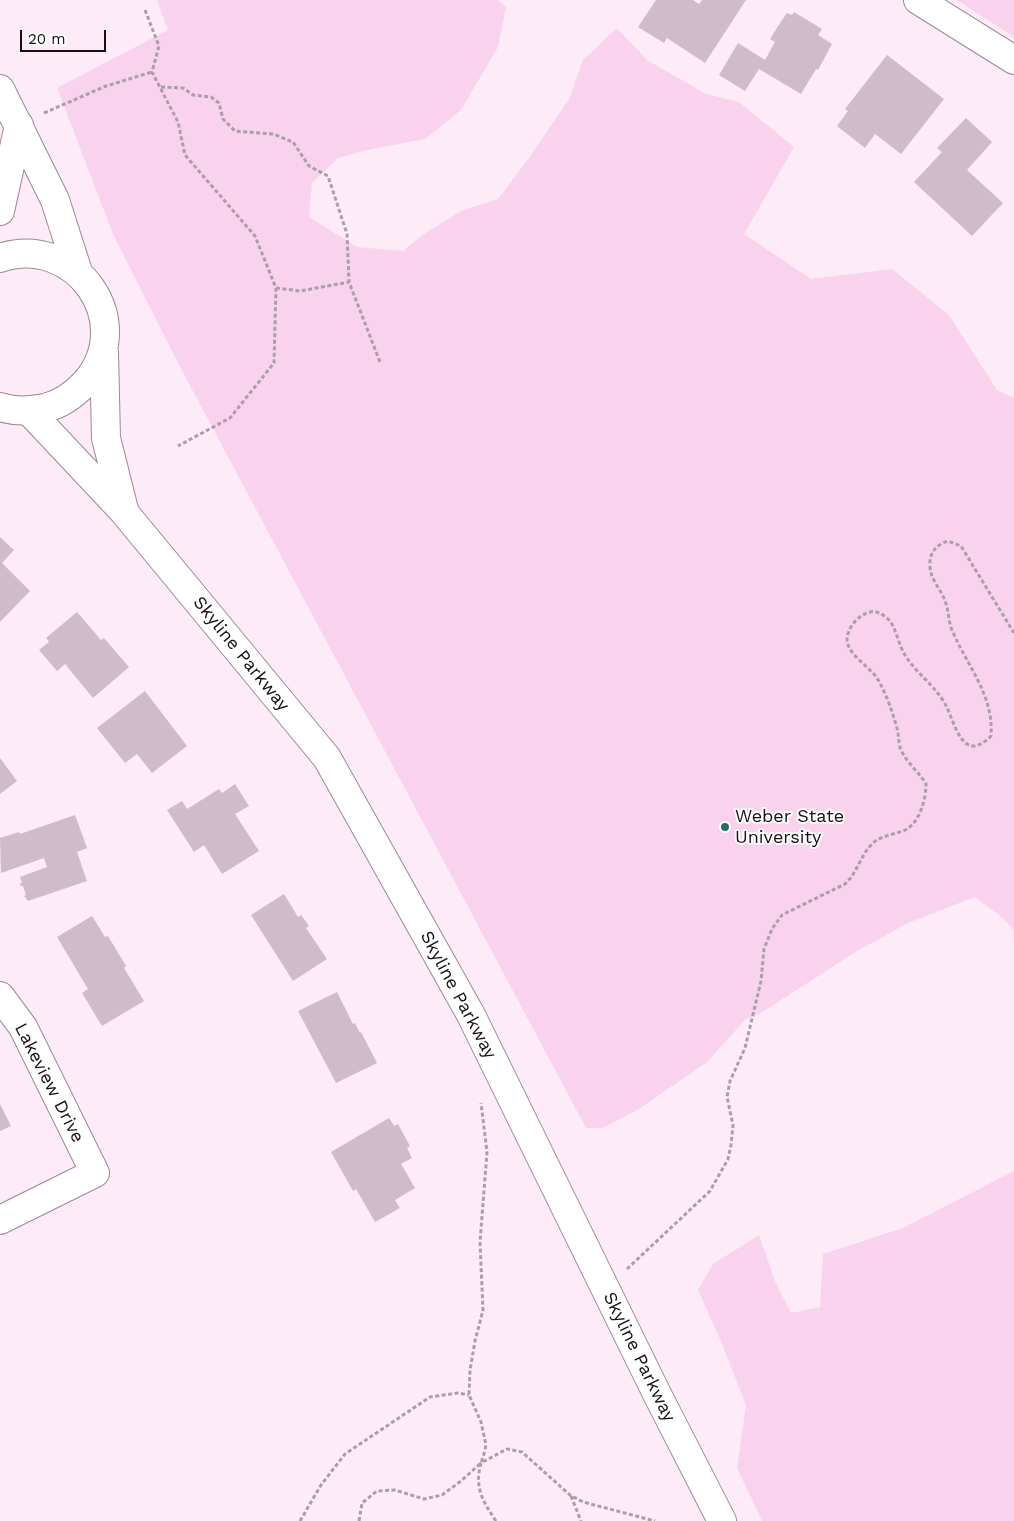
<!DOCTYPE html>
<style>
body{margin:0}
#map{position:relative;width:1014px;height:1521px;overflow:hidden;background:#fdebf7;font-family:"Work Sans",sans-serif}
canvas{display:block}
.scale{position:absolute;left:20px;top:30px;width:86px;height:22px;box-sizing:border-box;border:2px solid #160f14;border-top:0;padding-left:6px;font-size:15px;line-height:18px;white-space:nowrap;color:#160f14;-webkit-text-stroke:4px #fefefe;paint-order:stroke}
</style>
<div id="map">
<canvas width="1014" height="1521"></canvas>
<div class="scale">20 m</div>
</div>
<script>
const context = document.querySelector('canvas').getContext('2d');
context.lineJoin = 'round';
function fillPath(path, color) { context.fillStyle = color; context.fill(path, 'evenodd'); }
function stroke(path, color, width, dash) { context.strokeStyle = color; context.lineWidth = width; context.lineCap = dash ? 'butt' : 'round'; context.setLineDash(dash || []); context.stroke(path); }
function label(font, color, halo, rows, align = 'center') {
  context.font = font + ' "Work Sans",sans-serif'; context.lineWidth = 4; context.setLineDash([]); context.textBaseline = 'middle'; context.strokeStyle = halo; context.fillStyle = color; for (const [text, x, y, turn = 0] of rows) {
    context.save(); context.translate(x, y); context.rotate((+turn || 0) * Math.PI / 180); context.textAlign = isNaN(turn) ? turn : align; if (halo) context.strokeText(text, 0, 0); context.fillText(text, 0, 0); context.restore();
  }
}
fillPath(new Path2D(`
 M 157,0 L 498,0 L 506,7 L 498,47 L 461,110 L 425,139 L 367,150 L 338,158 L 312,183 L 309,217 L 357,247 L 403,251 L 421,236 L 461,211 L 498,199 L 529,158 L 569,99 L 583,60 L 617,28 L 647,60 L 706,94 L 739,102 L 794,147 L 744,234 L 811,279 L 892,269 L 949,315 L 997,390 L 1014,398 L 1014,931 L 1005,920 L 975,897 L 908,923 L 857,951 L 761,1013 L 745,1020 L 707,1062 L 639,1109 L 603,1128 L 586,1128 L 179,365 L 113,234 L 57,88 L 168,30 Z
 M 957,0 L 1014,0 L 1014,37 Z
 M 1014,1171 L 1014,1521 L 762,1521 L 737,1468 L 746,1405 L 719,1337 L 698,1290 L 713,1264 L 759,1235 L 775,1281 L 791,1313 L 820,1307 L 823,1254 L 903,1228 Z`), '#f9d3ed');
fillPath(new Path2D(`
 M 656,0 L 693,0 L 699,4 L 702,0 L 746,0 L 705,63 L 667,38 L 664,43 L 638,27 Z
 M 794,12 L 822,29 L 818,35 L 832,44 L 818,70 L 816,69 L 801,94 L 759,69 L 745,91 L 719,75 L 738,43 L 765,60 L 775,42 L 770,39 L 780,23 L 787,13 L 792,15 Z
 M 887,55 L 944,99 L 901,154 L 875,134 L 865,148 L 837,126 L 848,111 L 845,109 Z
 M 966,118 L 992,142 L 967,170 L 1003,203 L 972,236 L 914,182 L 942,152 L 937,148 Z
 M 0,537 L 14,550 L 2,563 L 30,591 L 0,622 Z
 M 77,612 L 101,640 L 104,638 L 129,667 L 93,698 L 65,664 L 57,671 L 39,650 L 49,642 L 46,638 Z
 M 145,691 L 187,746 L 152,773 L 137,754 L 125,763 L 97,728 Z
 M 0,758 L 17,781 L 0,794 Z
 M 235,784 L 249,806 L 235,814 L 259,851 L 222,874 L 204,845 L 194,852 L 167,810 L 182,801 L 187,809 L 219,789 L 222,793 Z
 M 75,815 L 87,848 L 77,852 L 87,881 L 28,901 L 24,896 L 26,895 L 23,886 L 21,886 L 20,883 L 22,883 L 20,877 L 47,867 L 44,858 L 1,873 L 0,838 L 19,832 L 20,834 Z
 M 284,894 L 298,917 L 301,915 L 309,926 L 306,928 L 327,959 L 293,981 L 251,915 Z
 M 92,916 L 105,937 L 108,936 L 126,966 L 124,968 L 144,1001 L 102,1026 L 82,993 L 88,989 L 57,937 Z
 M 337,992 L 353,1024 L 355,1023 L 360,1033 L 361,1032 L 377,1063 L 336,1083 L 298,1011 Z
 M 0,1104 L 11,1126 L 0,1131 Z
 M 389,1118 L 394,1126 L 398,1124 L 410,1146 L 407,1148 L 412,1158 L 401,1164 L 415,1188 L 395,1200 L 400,1208 L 375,1222 L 356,1189 L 353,1191 L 331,1152 Z`), '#d0bbc9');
const minor = new Path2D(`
 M 918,0 L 1014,60
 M 0,996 L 23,1027 L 95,1173 L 0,1220`);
const tertiary = new Path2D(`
 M 0,89 L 55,200 L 78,272
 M 0,211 L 19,125
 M 0,258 C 75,233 138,321 86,382 C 74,395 62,404 45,408 C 30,411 15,412 0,407
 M 104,353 L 106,438 L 124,510
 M 29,411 L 124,512 L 327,758 L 471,1015 L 657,1394 L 722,1521`);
stroke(minor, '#9c8896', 30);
stroke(tertiary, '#9c8896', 30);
stroke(new Path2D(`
 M 145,10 L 159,46 L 152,72 L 178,122 L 185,155 L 255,236 L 276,288 L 274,363 L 230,418 L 178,446
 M 161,87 L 183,88 L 193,95 L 211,97 L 219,103 L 223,119 L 235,131 L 273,134 L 293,142 L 309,166 L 328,176 L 347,234 L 349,282 L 380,362
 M 44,113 L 106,86 L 152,72
 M 276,288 L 300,291 L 349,282
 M 627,1269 L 710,1191 L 728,1159 L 731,1145 L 733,1125 L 727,1097 L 730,1081 L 745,1048 L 761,981 L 764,949 L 772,929 L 782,915 L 845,884 C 857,873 860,857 871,845 C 879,836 892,835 903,831 C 919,825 926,800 926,784 C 919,772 907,763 901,750 C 898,743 899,735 897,728 C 892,711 886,693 877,678 C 869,666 848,655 847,640 C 847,628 858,615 870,612 C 876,610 882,614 887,618 C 896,626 898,644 905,655 C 916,673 933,684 944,702 C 955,720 961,766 991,736 C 994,695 967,666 952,630 C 948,621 949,610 945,601 C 941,589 930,579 930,566 C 929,553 936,545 948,541 L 961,546 L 1014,633
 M 571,1496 L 581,1521
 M 300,1521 L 321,1485 L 345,1454 L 430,1397 L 458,1393 L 469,1395
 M 359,1521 L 362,1503 L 377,1491 L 395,1490 L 424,1499 L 442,1495 L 461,1481 L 481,1463 L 484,1454 L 486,1445 L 481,1422 L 469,1395 L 470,1370 L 475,1341 L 483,1310 L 480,1242 L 487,1152 L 481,1103
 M 496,1521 C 483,1502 474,1487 481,1463 L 507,1449 L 522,1452 L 570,1495 L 583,1502 L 655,1521`), '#ac9ea7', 3, [4, 2.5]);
stroke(minor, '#fff', 28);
stroke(tertiary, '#fff', 28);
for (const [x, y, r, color] of [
 [725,827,5,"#256d64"]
]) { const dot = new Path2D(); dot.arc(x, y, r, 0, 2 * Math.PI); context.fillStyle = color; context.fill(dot); stroke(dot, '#fefefe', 2); }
label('18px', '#160f14', '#fefefe', [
 ["Skyline Parkway",241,654,51],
 ["Skyline Parkway",458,995,62],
 ["Lakeview Drive",49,1083,63],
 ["Skyline Parkway",639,1357,64]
]);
label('18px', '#160f14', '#fefefe', [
 ["Weber State",735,817],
 ["University",735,838]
], 'left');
</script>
